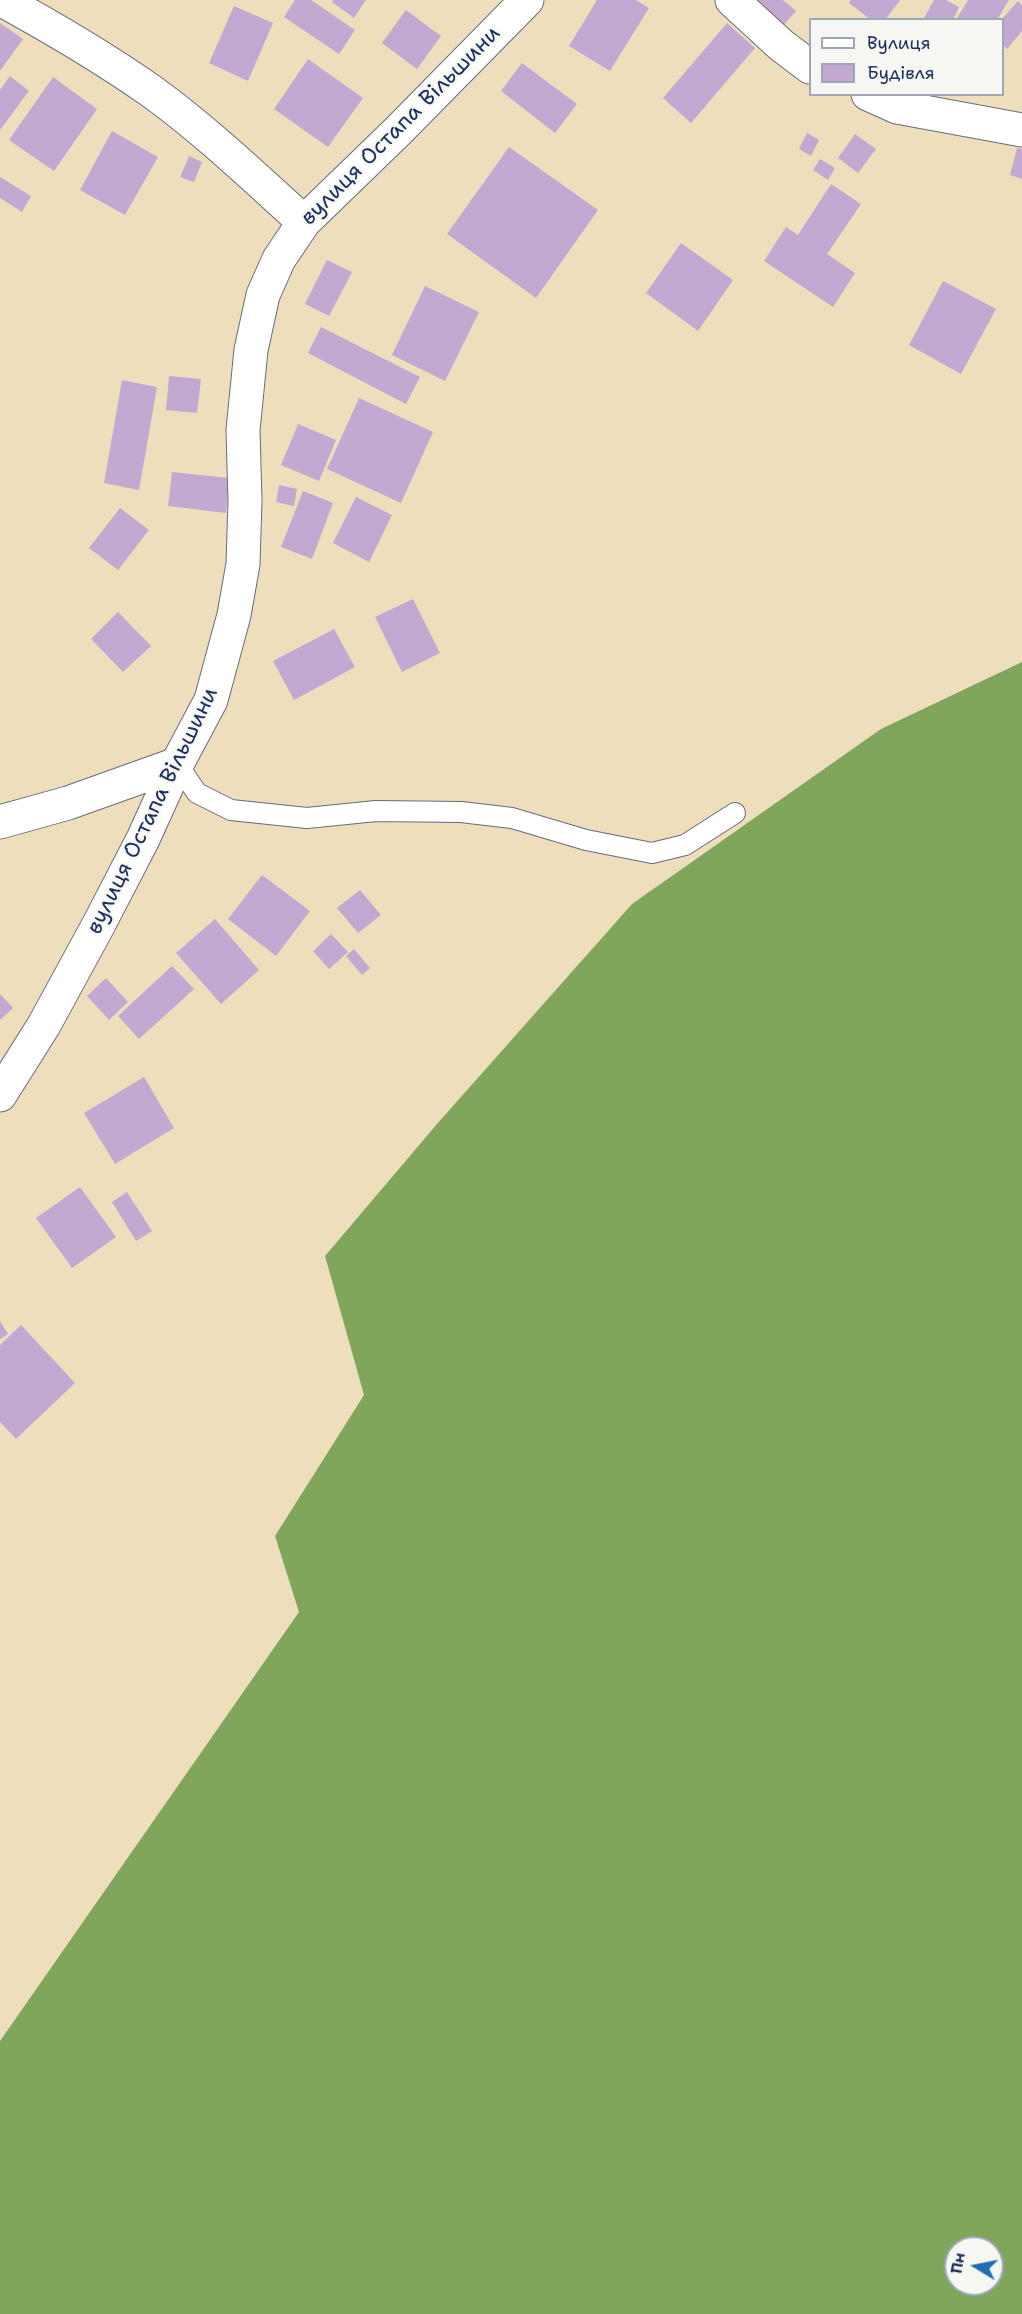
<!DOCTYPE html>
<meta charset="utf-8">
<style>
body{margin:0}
#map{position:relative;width:1022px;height:2314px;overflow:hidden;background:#eedebc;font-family:"Shantell Sans",sans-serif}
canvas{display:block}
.legend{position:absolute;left:809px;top:18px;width:195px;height:78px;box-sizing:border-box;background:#f6f6f2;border:2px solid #9ea6b7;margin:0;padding:8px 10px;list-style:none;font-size:18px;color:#1b2f5e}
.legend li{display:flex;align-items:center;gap:12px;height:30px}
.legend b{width:30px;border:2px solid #9ea6b7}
.north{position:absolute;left:944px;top:2236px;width:60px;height:60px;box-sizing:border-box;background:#f6f6f2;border:2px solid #9ea6b7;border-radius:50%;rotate:280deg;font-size:16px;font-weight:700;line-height:24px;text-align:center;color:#1b2f5e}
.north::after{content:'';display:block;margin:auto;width:21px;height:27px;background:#1f6fb2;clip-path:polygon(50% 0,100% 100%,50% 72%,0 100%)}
</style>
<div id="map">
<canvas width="1022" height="2314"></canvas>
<ul class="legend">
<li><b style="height:8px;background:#fff"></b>Вулиця</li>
<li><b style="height:16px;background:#c3a9d2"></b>Будівля</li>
</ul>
<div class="north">Пн</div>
</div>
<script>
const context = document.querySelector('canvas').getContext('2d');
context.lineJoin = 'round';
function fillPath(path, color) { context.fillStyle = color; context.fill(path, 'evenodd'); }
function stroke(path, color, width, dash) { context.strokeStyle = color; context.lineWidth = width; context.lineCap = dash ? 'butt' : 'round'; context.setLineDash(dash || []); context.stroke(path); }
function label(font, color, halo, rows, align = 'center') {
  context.font = font + ' "Shantell Sans",sans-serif'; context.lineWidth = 4.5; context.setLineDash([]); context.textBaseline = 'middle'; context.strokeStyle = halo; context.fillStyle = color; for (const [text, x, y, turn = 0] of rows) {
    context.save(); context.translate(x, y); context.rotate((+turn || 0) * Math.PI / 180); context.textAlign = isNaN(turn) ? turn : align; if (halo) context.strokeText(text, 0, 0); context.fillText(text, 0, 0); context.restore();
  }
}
fillPath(new Path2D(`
 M 1022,662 L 1022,2314 L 0,2314 L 0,2041 L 299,1612 L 275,1536 L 364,1395 L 325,1256 L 437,1124 L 632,904 L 881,729 ZM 956,2248 L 992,2248 L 992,2284 L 956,2284 Z`), '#80a65c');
fillPath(new Path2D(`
 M 295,0 L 311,0 L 355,30 L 339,54 L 284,17 Z
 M 333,0 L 366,0 L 354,18 L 332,2 Z
 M 597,0 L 636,0 L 649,8 L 610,71 L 569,46 Z
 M 745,0 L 783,0 L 796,11 L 780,29 Z
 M 851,0 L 900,0 L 885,20 L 871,20 L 849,3 Z
 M 934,0 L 946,0 L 959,7 L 953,20 L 923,20 Z
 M 968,0 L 1009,0 L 997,20 L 956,20 Z
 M 1018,1 L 1022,5 L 1022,31 L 1007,49 L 1002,44 L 1002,19 Z
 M 234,6 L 273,23 L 248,81 L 209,63 Z
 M 406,10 L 441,36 L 417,69 L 382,43 Z
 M 0,23 L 23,39 L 0,71 Z
 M 727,23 L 755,48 L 691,123 L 663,98 Z
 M 308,59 L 363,98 L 328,147 L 274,109 Z
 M 522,63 L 577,104 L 555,133 L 501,91 Z
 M 10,76 L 29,91 L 0,130 L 0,90 Z
 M 53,77 L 97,109 L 54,171 L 9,140 Z
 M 112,131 L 158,157 L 125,215 L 80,190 Z
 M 807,133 L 819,140 L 811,156 L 799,149 Z
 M 855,134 L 876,149 L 858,173 L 838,158 Z
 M 509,147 L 598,210 L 536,298 L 447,234 Z
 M 1017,148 L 1022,149 L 1022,179 L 1010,175 Z
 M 189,156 L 202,162 L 194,182 L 180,177 Z
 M 820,159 L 835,168 L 828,180 L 813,170 Z
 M 0,177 L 31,196 L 22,212 L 0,198 Z
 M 831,184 L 861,204 L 827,254 L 855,273 L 833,307 L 764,261 L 786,227 L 798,235 Z
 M 681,243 L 733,280 L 698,331 L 646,293 Z
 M 327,260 L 352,272 L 329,316 L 305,304 Z
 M 943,281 L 996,309 L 961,374 L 909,345 Z
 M 425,286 L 479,312 L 445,381 L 392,355 Z
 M 321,327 L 420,377 L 406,404 L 308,353 Z
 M 169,376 L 201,379 L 197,413 L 166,410 Z
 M 122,380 L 157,387 L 139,490 L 104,483 Z
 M 359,398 L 433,432 L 401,503 L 327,469 Z
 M 298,424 L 336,440 L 319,481 L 281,465 Z
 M 172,472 L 229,478 L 226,513 L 168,506 Z
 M 279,485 L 297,489 L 294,506 L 276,502 Z
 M 303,491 L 333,503 L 312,559 L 281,547 Z
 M 356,497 L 392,515 L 369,562 L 333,543 Z
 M 120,508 L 149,530 L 118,570 L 89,548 Z
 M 413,599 L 440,653 L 402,672 L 375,617 Z
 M 118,612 L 151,646 L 123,672 L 91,639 Z
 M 334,629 L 355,667 L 294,700 L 273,661 Z
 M 262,875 L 310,911 L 276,956 L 228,919 Z
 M 360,890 L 381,915 L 358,933 L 337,908 Z
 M 215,919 L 259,970 L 221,1004 L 176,953 Z
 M 331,934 L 348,952 L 329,969 L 313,951 Z
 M 354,949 L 370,968 L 362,975 L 346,956 Z
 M 172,966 L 194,989 L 139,1039 L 118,1016 Z
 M 106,978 L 128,1002 L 109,1020 L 87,996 Z
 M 0,994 L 13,1008 L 0,1020 Z
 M 144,1077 L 174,1128 L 115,1164 L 84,1113 Z
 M 80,1187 L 116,1237 L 72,1268 L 36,1218 Z
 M 127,1192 L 152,1231 L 136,1241 L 112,1202 Z
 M 0,1321 L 8,1334 L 0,1339 Z
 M 21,1325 L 75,1383 L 16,1439 L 0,1422 L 0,1345 Z`), '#c3a9d2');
const lane = new Path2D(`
 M 177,764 L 197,793 L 231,810 L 307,818 L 376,811 L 461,812 L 512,818 L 586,840 L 652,853 L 685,845 L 735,813`);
const street = new Path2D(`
 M 2,0 C 53,28 104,58 151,91 C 205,130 254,177 304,222
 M 732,0 L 781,45 L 810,67
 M 868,94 L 897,107 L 1022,130
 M 0,822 L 68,803 L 177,764
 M 0,1095 L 44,1025 L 99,924 L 143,839 L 177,764 L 211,700 L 234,615 L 243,564 L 245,501 L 243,430 L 251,350 L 263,295 L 279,259 L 304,222 L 398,131 L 527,0`);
stroke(lane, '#656c7f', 22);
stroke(street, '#656c7f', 35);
stroke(lane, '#fff', 20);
stroke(street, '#fff', 33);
label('22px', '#1b2f5e', '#f6f6f2', [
 ["вулиця Остапа Вільшини",401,126,-45],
 ["вулиця Остапа Вільшини",153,811,-64]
]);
</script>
